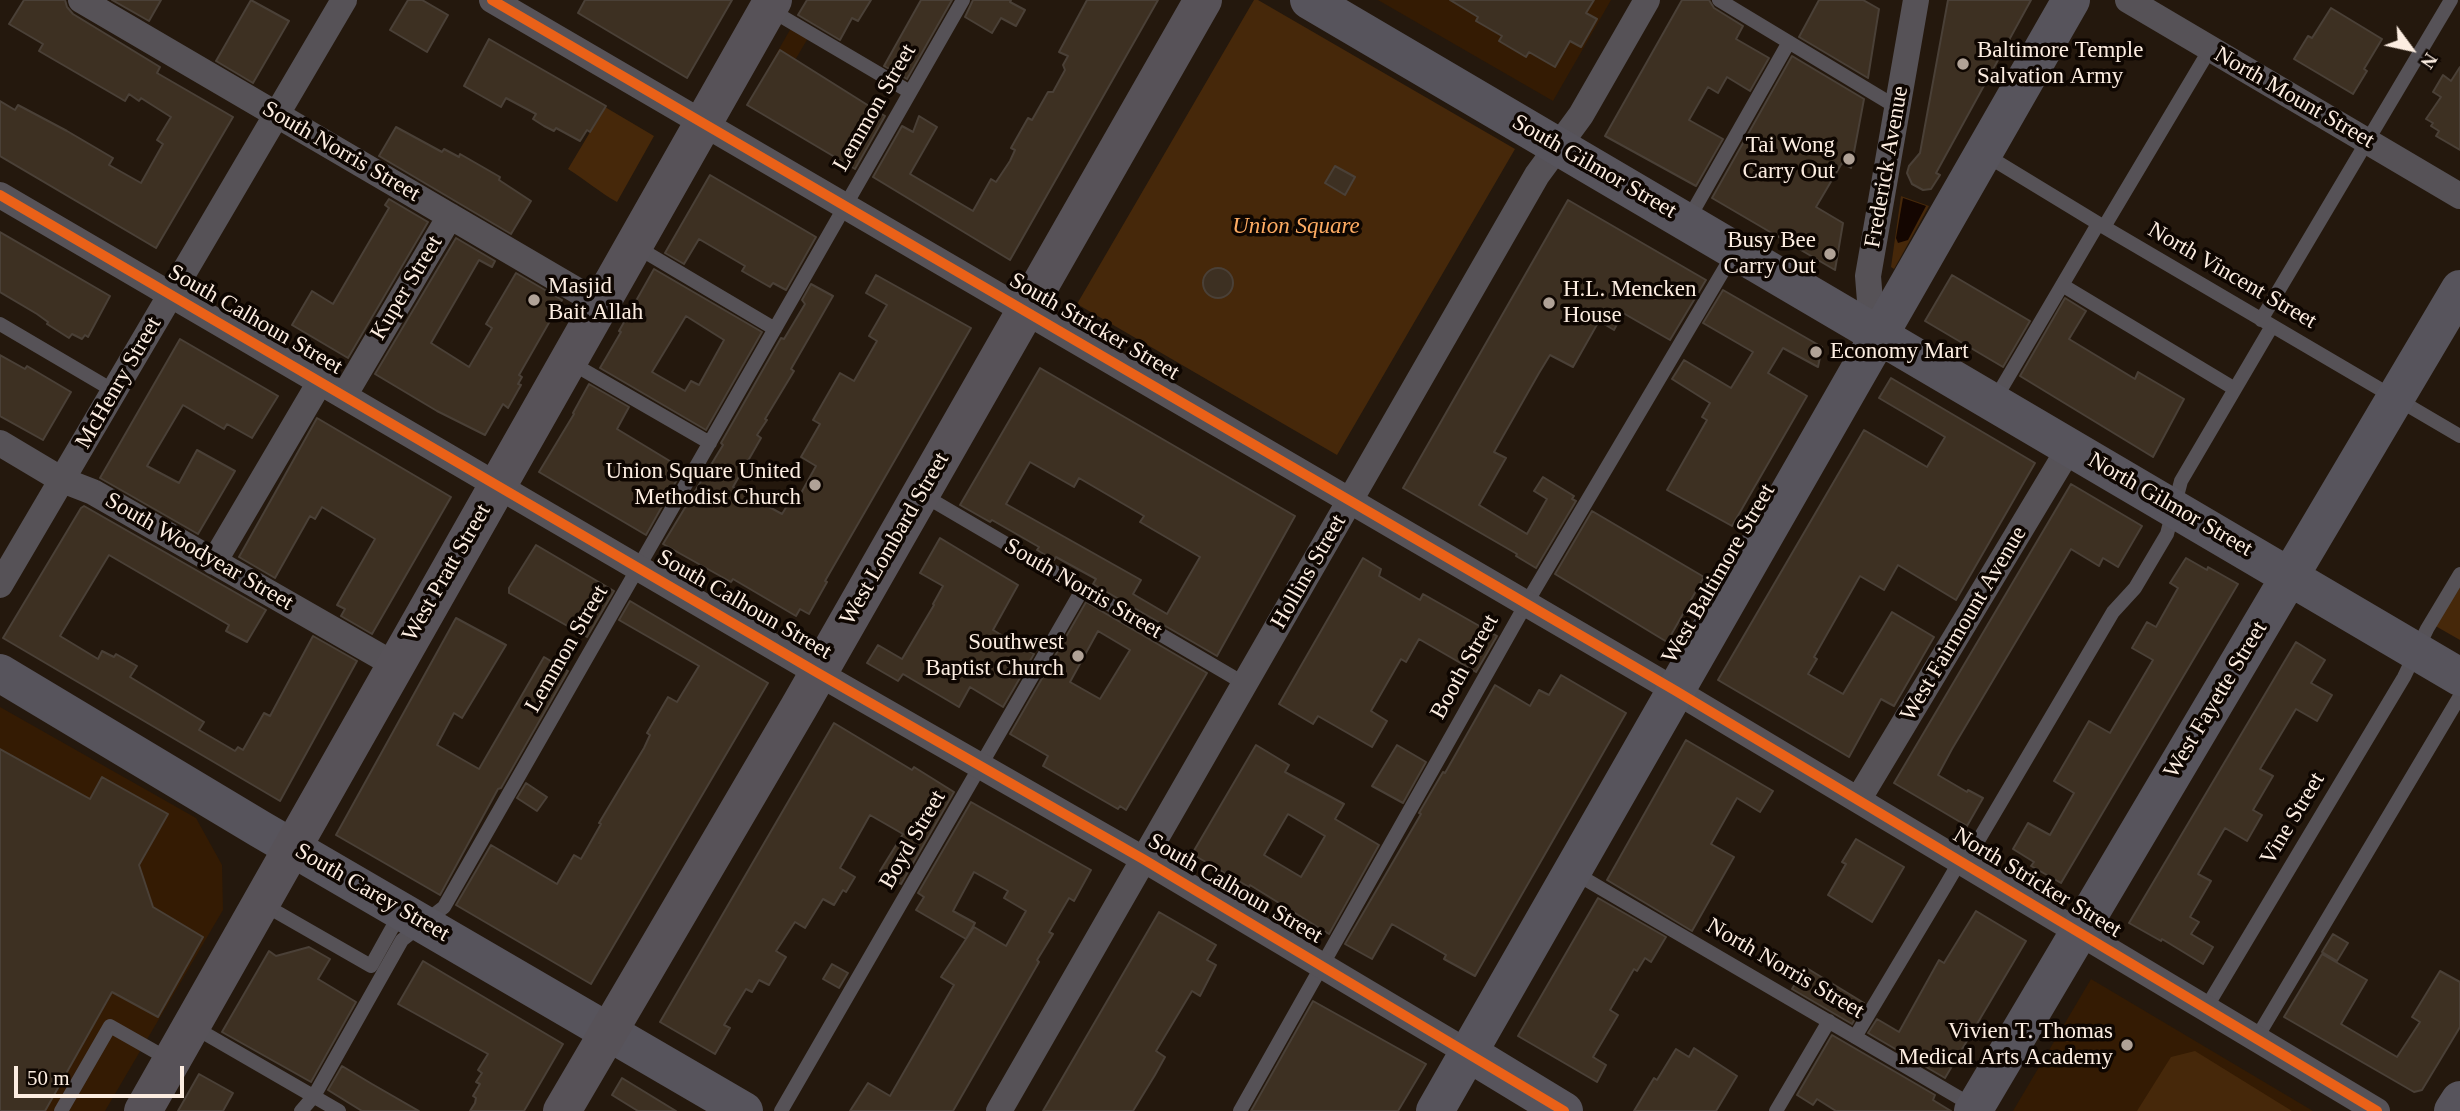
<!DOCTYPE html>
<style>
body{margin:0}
#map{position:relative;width:2460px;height:1111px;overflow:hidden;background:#24180d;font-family:Georgia,serif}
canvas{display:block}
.north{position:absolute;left:2376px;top:14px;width:70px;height:70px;-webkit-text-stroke:5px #0e0601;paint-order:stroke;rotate:123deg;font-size:19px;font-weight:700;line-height:28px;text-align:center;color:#fcede1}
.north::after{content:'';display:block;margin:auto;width:24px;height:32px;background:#fcede1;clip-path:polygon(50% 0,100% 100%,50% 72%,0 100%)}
.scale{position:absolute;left:14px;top:1066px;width:170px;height:32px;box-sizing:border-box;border:4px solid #fcede1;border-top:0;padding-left:9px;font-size:21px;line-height:24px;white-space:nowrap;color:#fcede1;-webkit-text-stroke:5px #0e0601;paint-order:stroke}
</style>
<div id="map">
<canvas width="2460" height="1111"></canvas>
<div class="north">N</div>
<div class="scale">50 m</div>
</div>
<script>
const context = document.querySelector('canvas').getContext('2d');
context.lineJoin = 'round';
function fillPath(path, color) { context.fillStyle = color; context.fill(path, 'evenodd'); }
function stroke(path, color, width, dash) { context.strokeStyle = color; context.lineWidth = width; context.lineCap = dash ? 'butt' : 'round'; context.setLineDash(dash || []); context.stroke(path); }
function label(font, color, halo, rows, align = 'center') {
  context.font = font + ' Georgia,serif'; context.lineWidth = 7; context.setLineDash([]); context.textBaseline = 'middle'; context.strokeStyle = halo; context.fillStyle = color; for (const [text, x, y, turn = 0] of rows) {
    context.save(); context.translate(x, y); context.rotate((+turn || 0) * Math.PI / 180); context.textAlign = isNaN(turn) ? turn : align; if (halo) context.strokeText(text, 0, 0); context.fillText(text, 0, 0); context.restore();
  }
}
fillPath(new Path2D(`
 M 1378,0 L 1611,0 L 1553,101 Z
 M 791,28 L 808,38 L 763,115 L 747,105 Z
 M 0,707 L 196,818 L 222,865 L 223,910 L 105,1111 L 0,1111 Z
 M 2091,979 L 2313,1111 L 2013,1111 Z`), '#341b03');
fillPath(new Path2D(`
 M 1254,0 L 1258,0 L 1515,149 L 1337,455 L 1077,304 Z
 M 605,107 L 654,136 L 617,202 C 599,192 586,180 568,169 Z
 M 1901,196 L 1929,206 L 1894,269 L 1891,267 Z
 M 2460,577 L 2460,640 L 2432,624 Z
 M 2195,1051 L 2292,1111 L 2137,1111 L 2171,1057 Z`), '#46280a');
fillPath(new Path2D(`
 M 1903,198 L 1926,206 L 1908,240 L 1898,243 L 1896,238 Z`), '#140601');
const building = new Path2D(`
 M 24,0 L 65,0 L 67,7 L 73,14 L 160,67 L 157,73 L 233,117 L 156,248 L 0,156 L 0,101 L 15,110 L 18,105 L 67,131 L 113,158 L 109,165 L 141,183 L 163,144 L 157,140 L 171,117 L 141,98 L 139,101 L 129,94 L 125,101 L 39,51 L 43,44 L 9,24 Z
 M 112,0 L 161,0 L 149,21 Z
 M 251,0 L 289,21 L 253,83 L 216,61 Z
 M 408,0 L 422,0 L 448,15 L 427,52 L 390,30 Z
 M 585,0 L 732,0 L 687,78 L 578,13 Z
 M 807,0 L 871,0 L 858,21 L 852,18 L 840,40 L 798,15 Z
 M 921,0 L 952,0 L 907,79 L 884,66 Z
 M 973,0 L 1011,0 L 1010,2 L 1025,10 L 1016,26 L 1001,18 L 992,33 L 965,17 Z
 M 1087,0 L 1158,0 L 1010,260 L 873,177 L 902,126 L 913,132 L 919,116 L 937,127 L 910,174 L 973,211 L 991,179 L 996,182 L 1010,161 L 1015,150 L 1011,148 L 1028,118 L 1032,120 L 1048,92 L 1053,92 L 1065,70 L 1063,65 L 1068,56 L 1059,52 Z
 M 1450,0 L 1594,0 L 1586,13 L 1597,19 L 1581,47 L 1570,41 L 1555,67 L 1529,52 L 1526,57 L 1499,41 L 1502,36 L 1476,21 L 1478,17 Z
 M 1682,0 L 1709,0 L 1714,8 L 1743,26 L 1736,39 L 1769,58 L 1750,91 L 1727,77 L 1718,93 L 1708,87 L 1689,120 L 1723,139 L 1696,186 L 1605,136 Z
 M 1819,0 L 1863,0 L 1879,9 L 1868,78 L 1799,37 Z
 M 1948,0 L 2031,0 L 1936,173 L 1940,175 L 1931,189 L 1923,190 L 1912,184 L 1907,173 L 1909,166 L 1920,153 Z
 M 2331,8 L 2382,39 L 2364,69 L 2367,71 L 2353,94 L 2294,59 L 2308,36 L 2312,38 Z
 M 489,39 L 606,106 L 590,132 L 587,130 L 580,141 L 556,128 L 554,131 L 544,126 L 533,119 L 536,114 L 506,98 L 501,107 L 464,86 Z
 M 780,50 L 885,116 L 855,169 L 747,105 Z
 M 1792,56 L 1864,99 L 1851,168 L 1842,163 L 1816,207 L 1843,223 L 1835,270 L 1712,198 Z
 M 2460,67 L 2460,150 L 2436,136 L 2439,131 L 2431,126 L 2433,123 L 2426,119 L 2441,97 L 2433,92 L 2443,75 L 2451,81 Z
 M 396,127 L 442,152 L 444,149 L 459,157 L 460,154 L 500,177 L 499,180 L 531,201 L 511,234 L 379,156 Z
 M 1335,166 L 1355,177 L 1345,195 L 1325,183 Z
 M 710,175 L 816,237 L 786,290 L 773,283 L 770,287 L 742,271 L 745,266 L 699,239 L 684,264 L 665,253 Z
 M 389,199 L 428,222 L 348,358 L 292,325 L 312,291 L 333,304 L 389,208 L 385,205 Z
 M 1568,200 L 1706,280 L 1670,340 L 1623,313 L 1614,330 L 1599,321 L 1573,367 L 1550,355 L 1539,373 L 1494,452 L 1506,458 L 1479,505 L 1527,534 L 1547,499 L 1534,491 L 1543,477 L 1574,496 L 1572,499 L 1576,501 L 1536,568 L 1516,556 L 1517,554 L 1403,488 Z
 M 0,232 L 110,296 L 88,337 L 85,335 L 82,339 L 72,334 L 69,338 L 47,324 L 48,322 L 37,314 L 0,292 Z
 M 456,238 L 495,261 L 492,267 L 479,260 L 431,343 L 469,367 L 492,328 L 486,324 L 516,273 L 562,300 L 519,375 L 522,377 L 518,384 L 521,385 L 508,408 L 503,404 L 485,435 L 437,411 L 375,374 Z
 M1203 283a15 15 0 1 1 30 0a15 15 0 1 1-30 0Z
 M 654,269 L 762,332 L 706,430 L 600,368 L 621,332 L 619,331 ZM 686,316 L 724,340 L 699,385 L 691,381 L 685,391 L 652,372 Z
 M 876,275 L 971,328 L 825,581 L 827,582 L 809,614 L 800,609 L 796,616 L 733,579 L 731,582 L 663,544 L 723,445 L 721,443 L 781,338 L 784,339 L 805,304 L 802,300 L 811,284 L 833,296 L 791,369 L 794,371 L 765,419 L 767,420 L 757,435 L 761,438 L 733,487 L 782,514 L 790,501 L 795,504 L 816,466 L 801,457 L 820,424 L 813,420 L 840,373 L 854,381 L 877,341 L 869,336 L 887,305 L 866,293 Z
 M 1952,275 L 2030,321 L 2003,367 L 1925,321 Z
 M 1723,290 L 1822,347 L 1818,367 L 1783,348 L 1768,373 L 1807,396 L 1732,526 L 1667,490 L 1707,420 L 1702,417 L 1710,403 L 1672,379 L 1684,360 L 1731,388 L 1753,352 L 1703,323 Z
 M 2065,298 L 2086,311 L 2069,339 L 2135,379 L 2138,372 L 2184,399 L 2153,457 L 2020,376 Z
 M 180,339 L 278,396 L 252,438 L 227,424 L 224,429 L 183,405 L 154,454 L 147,466 L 179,483 L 197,450 L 235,471 L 198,534 L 100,478 Z
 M 0,355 L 25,369 L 27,366 L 71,392 L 43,440 L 0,416 Z
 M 1040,368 L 1295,516 L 1217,656 L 1093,584 L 1096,579 L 1056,557 L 1054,560 L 1037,550 L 1039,547 L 992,520 L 990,522 L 960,505 ZM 1030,462 L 1074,487 L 1079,478 L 1144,516 L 1140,522 L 1200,557 L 1167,614 L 1133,594 L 1141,580 L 1006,504 Z
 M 1891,378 L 2035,463 L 1956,600 L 1898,565 L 1884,590 L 1860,576 L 1814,657 L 1817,659 L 1808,674 L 1843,694 L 1892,612 L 1934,637 L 1894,706 L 1881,699 L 1849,757 L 1718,680 L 1864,430 L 1927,467 L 1945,437 L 1879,398 Z
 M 589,384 L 629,407 L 617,429 L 683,469 L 646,535 L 539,472 L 574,414 L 573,413 Z
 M 317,418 L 451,497 L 372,634 L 341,616 L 345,609 L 337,605 L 375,539 L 322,507 L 315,519 L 310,516 L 275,578 L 239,557 Z
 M 2071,484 L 2142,526 L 2118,567 L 2103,558 L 2099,566 L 2071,549 L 1952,749 L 1938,775 L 1967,792 L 1968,790 L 1983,798 L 1967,826 L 1894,783 Z
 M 84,506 L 266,610 L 247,642 L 226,631 L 229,625 L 109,555 L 60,636 L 98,659 L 102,651 L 114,657 L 116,654 L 137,666 L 130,677 L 204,722 L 199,730 L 235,751 L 238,747 L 243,750 L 264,713 L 270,716 L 313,636 L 357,661 L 280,801 L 3,638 L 81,508 Z
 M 1592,511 L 1704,577 L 1667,642 L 1555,574 Z
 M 940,538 L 1018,585 L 993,630 L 1034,654 L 1003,707 L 970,687 L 959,707 L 903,674 L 898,681 L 867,663 L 878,645 L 902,659 L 934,605 L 933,604 L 943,586 L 920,573 Z
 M 536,545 L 614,591 L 587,637 L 509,593 L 509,588 Z
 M 1363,558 L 1381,569 L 1379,576 L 1420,600 L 1423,594 L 1497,636 L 1476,672 L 1419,639 L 1406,662 L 1401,659 L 1371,711 L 1387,721 L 1372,747 L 1318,716 L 1313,724 L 1279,704 Z
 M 2186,558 L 2207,570 L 2208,567 L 2238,584 L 2061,883 L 2031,866 L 2034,862 L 2013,849 L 2028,823 L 2050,835 L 2074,793 L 2054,781 L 2089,721 L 2110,733 L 2153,660 L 2132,648 L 2147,622 L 2156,627 L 2178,588 L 2170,583 Z
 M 630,601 L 768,683 L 591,984 L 456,905 L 491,845 L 557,884 L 574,855 L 581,859 L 601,824 L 599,823 L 644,748 L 650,735 L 647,733 L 668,697 L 677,702 L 699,666 L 619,620 Z
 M 1086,602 L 1207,673 L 1126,810 L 1120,806 L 1118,809 L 1043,766 L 1048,756 L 1010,734 ZM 1098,631 L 1130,650 L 1100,699 L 1070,682 Z
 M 456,618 L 506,645 L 462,718 L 454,713 L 437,745 L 479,769 L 544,657 L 568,671 L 501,788 L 498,789 L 440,895 L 336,835 Z
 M 2296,642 L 2325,660 L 2311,683 L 2332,695 L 2317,721 L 2296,709 L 2260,769 L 2273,776 L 2253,810 L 2262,815 L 2247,841 L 2225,828 L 2198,874 L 2211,881 L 2190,917 L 2199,922 L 2191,934 L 2213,947 L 2203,964 L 2162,939 L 2161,941 L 2129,923 Z
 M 1561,675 L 1626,713 L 1475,976 L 1444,959 L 1446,955 L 1392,924 L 1372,959 L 1345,944 L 1421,814 L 1419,813 L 1443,772 L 1445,773 L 1495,685 L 1530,706 L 1539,690 L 1549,695 Z
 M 834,723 L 912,770 L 914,767 L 954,792 L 901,884 L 880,871 L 903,834 L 870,815 L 840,868 L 855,877 L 846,892 L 843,890 L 834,905 L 823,899 L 805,928 L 795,922 L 776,951 L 786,957 L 769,985 L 759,980 L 752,992 L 746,989 L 724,1025 L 730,1028 L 715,1054 L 660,1022 Z
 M 1686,740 L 1773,791 L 1760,812 L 1737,798 L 1711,844 L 1734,857 L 1692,931 L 1607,880 Z
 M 1256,745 L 1289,765 L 1285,772 L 1344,804 L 1335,819 L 1379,845 L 1329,934 L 1250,885 L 1249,887 L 1192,854 ZM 1288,814 L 1325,836 L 1301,877 L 1264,855 Z
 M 1397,745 L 1426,762 L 1403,803 L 1372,786 Z
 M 0,749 L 90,799 L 102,777 L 168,814 L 139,865 L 153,907 L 203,937 L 158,1017 L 112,992 L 45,1111 L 0,1111 Z
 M 526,783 L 547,797 L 537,811 L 517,798 Z
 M 971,802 L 1091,870 L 1074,901 L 1069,898 L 1049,932 L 1053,934 L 1037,960 L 1039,962 L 953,1111 L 850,1111 L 868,1083 L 890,1096 L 954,985 L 941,977 L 974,927 L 1006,946 L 1026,911 L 1004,898 L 1008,891 L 974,872 L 953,911 L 975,923 L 966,939 L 916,910 L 924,897 L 918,893 Z
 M 1856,839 L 1904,867 L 1872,922 L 1828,895 L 1846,864 L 1842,862 Z
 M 1598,898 L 1666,937 L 1651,962 L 1645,958 L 1637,971 L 1634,969 L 1610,1010 L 1618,1015 L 1593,1057 L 1606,1065 L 1597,1082 L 1518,1036 Z
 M 1976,911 L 2026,941 L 1945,1078 L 1868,1033 L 1877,1019 L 1899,1032 L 1939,960 L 1944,963 Z
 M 1159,912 L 1216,945 L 1207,960 L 1216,965 L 1200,996 L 1192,991 L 1156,1051 L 1165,1057 L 1155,1075 L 1133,1111 L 1043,1111 Z
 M 2333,934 L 2348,943 L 2337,961 L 2322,952 Z
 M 309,947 L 330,959 L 318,979 L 356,1002 L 311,1082 L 222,1032 L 269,951 L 276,956 Z
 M 2322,954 L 2367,980 L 2341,1024 L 2397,1057 L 2420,1022 L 2412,1017 L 2440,971 L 2460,982 L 2460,1027 L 2422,1090 L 2414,1092 L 2284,1017 Z
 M 423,961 L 563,1044 L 524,1111 L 470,1111 L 475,1103 L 476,1098 L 473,1096 L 480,1084 L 476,1082 L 482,1073 L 478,1070 L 488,1054 L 398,1004 Z
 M 832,964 L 848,973 L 839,988 L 823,979 Z
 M 1805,967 L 1864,1003 L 1852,1024 L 1792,989 Z
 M 1313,1001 L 1426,1064 L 1398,1111 L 1251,1111 Z
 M 1832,1035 L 1935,1095 L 1933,1100 L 1951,1111 L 1836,1111 L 1817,1099 L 1813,1105 L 1797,1095 Z
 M 1694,1048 L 1737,1076 L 1716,1111 L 1634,1111 L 1654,1078 L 1657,1080 L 1676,1049 L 1689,1057 Z
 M 342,1066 L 372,1084 L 419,1111 L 362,1111 L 328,1090 Z
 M 199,1074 L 233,1093 L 223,1111 L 178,1111 Z
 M 622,1078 L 676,1111 L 638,1111 L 612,1095 Z`);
fillPath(building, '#3d3022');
stroke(building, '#4a4037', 2);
stroke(new Path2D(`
 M 1719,0 L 1898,108
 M 769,9 L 910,92
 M 1984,154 L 2104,227 L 2460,436
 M 1688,220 L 1789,42
 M 2104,227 L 2210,49
 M 635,246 L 775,329
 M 2062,285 L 2235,389
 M 2261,320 L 2451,0
 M 0,324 L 114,391
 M 568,361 L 710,443
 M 1994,401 L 2098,224
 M 923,495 L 1245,684
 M 1573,872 L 1975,1107
 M 261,903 L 371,966 L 401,912
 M 2206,1008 L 2404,677 L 2427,629 L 2460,574
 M 192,1026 L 339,1111
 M 1855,1037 L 1946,885 L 1960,861 L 1975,846 L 2113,612 L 2135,588 L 2167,534 L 2181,481 L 2272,326
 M 2256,1039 L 2460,696
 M 61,1111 L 110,1026 L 170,1060
 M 301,1111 L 314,1096 L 402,940 L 444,907 L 963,0
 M 781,1111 L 1082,590
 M 1240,1111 L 1526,604 L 1735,251
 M 1776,1111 L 1829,1021`), '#565257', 14);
stroke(new Path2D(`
 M 81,0 L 600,304
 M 492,0 L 1676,691 L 2377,1111
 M 2128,0 L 2460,196
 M 0,195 L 818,673 L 1143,859 L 1467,1052
 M 1879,334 L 1870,301 L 1868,276 L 1916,0
 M 344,396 L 450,216
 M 0,443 L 62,480 L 93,492 L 395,665
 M 214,562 L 320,382
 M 0,585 L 344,0
 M 1858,800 L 2070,447
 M 999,1111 L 1537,175 L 1581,115 L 1647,0`), '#565257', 26);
stroke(new Path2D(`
 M 1309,0 L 2460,677
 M 0,673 L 260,829 L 744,1111
 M 1467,1052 L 1564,1111
 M 1435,1111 L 2071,0
 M 1973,1111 L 2460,289
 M 2453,1111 L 2460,1100`), '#57545c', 38);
stroke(new Path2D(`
 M 143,1111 L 773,0
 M 562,1111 L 799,707 L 1203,0`), '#575258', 38);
stroke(new Path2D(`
 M 492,0 L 1676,691 L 2377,1111
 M 0,195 L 818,673 L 1143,859 L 1564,1111`), '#ea6118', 10);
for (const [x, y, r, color] of [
 [1963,64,7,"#b0a297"],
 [1849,159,7,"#b0a297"],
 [1830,254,7,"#b0a297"],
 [534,300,7,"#b0a297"],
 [1549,303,7,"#b0a297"],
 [1816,352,7,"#b0a297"],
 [815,485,7,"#b0a297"],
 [1078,656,7,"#b0a297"],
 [2127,1045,7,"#b0a297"]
]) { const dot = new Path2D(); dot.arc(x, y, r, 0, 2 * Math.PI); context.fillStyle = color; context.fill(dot); stroke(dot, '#0e0601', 2.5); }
label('23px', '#fcede1', '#0e0601', [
 ["Baltimore Temple",1977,51,"left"],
 ["Salvation Army",1977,77,"left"],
 ["Tai Wong",1835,146],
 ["Carry Out",1835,172],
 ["Busy Bee",1816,241],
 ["Carry Out",1816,267],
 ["Masjid",548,287,"left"],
 ["Bait Allah",548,313,"left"],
 ["H.L. Mencken",1563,290,"left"],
 ["House",1563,316,"left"],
 ["Economy Mart",1830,352,"left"],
 ["Union Square United",801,472],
 ["Methodist Church",801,498],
 ["Southwest",1064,643],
 ["Baptist Church",1064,669],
 ["Vivien T. Thomas",2113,1032],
 ["Medical Arts Academy",2113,1058]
], 'right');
label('23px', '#fcede1', '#0e0601', [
 ["North Mount Street",2294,98,30],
 ["Lemmon Street",875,108,-60],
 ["South Norris Street",341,152,30],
 ["South Gilmor Street",1594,167,30],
 ["Frederick Avenue",1887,167,-80],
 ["North Vincent Street",2232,276,30],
 ["Kuper Street",407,288,-59],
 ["South Calhoun Street",255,320,30],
 ["South Stricker Street",1094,327,30],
 ["McHenry Street",119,383,-60],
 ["North Gilmor Street",2170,505,30],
 ["West Lombard Street",895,539,-60],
 ["South Woodyear Street",199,552,30],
 ["Hollins Street",1309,572,-60],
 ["West Pratt Street",447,573,-60],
 ["West Baltimore Street",1719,574,-60],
 ["South Norris Street",1083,589,30],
 ["South Calhoun Street",744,605,30],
 ["West Fairmount Avenue",1964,624,-59],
 ["Lemmon Street",567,649,-60],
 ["Booth Street",1465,667,-61],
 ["West Fayette Street",2216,700,-59],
 ["Vine Street",2293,819,-59],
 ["Boyd Street",913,840,-60],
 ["North Stricker Street",2037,883,31],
 ["South Calhoun Street",1235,889,30],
 ["South Carey Street",372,893,30],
 ["North Norris Street",1785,969,30]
]);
label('italic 23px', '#feac63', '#0e0601', [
 ["Union Square",1296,227]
]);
</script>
